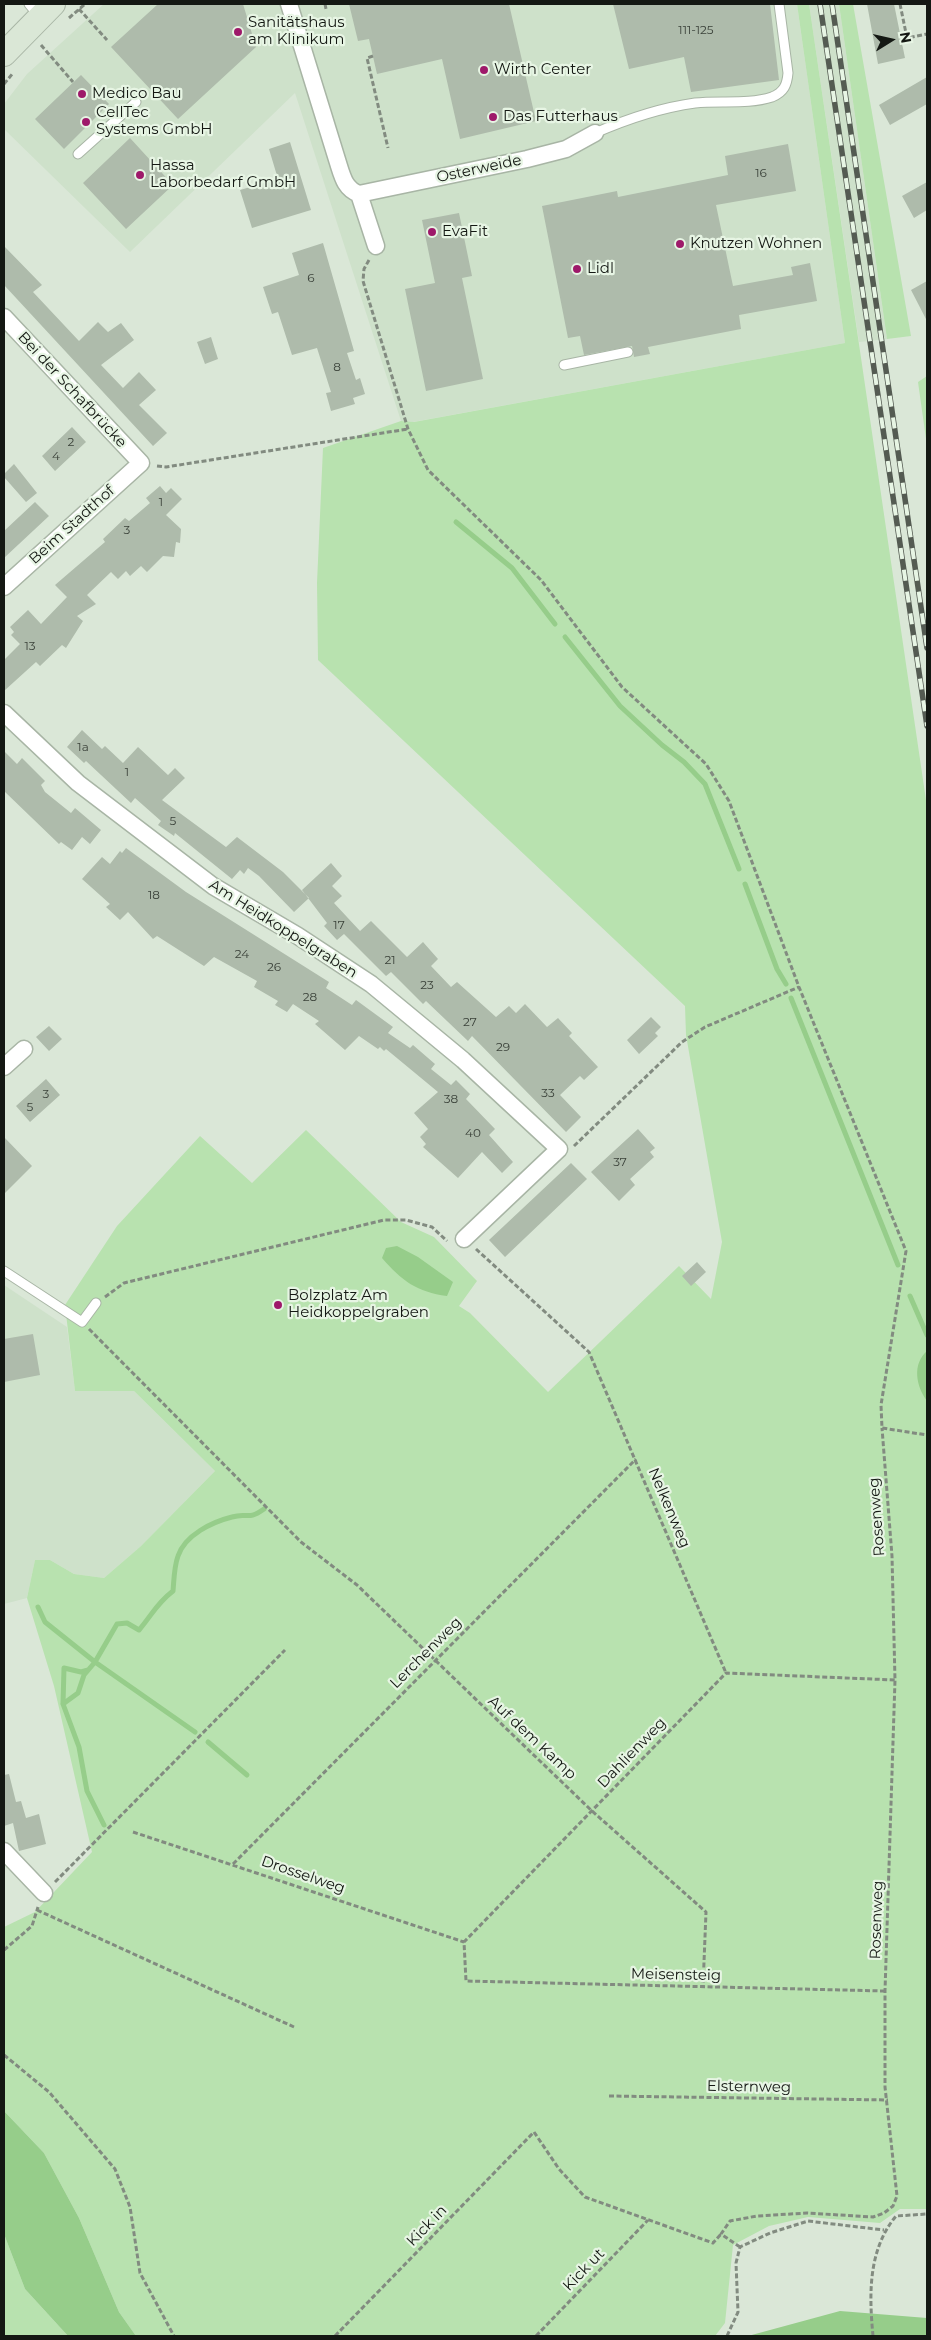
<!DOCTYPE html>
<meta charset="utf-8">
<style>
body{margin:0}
#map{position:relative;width:931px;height:2340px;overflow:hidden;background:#dae7d7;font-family:Montserrat,sans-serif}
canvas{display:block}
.frame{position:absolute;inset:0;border:5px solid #141813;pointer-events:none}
.north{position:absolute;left:866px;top:15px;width:50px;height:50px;-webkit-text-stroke:4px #e7f5e4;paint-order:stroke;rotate:80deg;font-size:14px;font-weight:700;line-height:20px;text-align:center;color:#141813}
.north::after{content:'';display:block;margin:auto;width:18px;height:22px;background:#141813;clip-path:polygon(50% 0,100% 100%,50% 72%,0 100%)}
</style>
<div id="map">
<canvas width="931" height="2340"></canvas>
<div class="frame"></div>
<div class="north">N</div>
</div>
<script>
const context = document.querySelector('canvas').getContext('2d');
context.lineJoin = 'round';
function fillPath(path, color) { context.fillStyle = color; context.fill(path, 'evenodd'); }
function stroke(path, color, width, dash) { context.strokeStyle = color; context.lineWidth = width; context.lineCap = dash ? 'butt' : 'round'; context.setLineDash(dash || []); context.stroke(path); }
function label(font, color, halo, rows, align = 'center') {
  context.font = font + ' Montserrat,sans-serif'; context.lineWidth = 4.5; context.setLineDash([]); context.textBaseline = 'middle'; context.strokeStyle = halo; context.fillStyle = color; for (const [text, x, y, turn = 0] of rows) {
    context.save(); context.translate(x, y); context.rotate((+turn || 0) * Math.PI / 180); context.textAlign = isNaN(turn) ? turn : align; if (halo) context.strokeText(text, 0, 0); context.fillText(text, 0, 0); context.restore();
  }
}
fillPath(new Path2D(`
 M 104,4 L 797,4 L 845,343 L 413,422 L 401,421 L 295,93 L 130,252 L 4,129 L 4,104 L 27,74 Z
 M 809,4 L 839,4 L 887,339 L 859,342 Z
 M 4,1285 L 67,1327 L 75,1391 L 134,1391 L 215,1471 L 141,1546 L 104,1578 L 74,1574 L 50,1560 L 35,1560 L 27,1598 L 4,1604 Z`), '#cee1ca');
fillPath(new Path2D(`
 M 797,4 L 809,4 L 927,807 L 927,2209 L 900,2209 L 880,2223 L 808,2217 L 769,2226 L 733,2245 L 725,2323 L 715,2336 L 136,2336 L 119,2312 L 79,2218 L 44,2153 L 4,2111 L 4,1927 L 35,1912 L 92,1852 L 54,1686 L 27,1598 L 35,1560 L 50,1560 L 74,1574 L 104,1578 L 141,1546 L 215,1471 L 134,1391 L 75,1391 L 65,1305 L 117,1226 L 200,1136 L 252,1183 L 306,1130 L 401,1222 L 434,1237 L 477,1281 L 459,1306 L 470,1313 L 548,1392 L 679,1266 L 711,1299 L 722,1242 L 686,1035 L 685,1006 L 318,660 L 317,583 L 323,448 L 401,421 L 414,422 L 845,343 Z
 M 839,4 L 853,4 L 911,336 L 887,339 Z
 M 927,376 L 927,446 L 918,382 Z
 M 4,2234 L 25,2289 L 68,2336 L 4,2336 Z`), '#b8e2af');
fillPath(new Path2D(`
 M 397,1246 L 418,1257 L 453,1282 L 447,1296 C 417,1292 402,1281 382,1258 L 386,1248 Z
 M 927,1351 L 927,1401 C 916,1386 912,1364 927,1351 Z
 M 4,2111 L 44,2153 L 79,2218 L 119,2312 L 136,2336 L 68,2336 L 25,2289 L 4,2234 Z
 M 840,2311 L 927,2318 L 927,2336 L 748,2336 Z`), '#96cd8a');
stroke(new Path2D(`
 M 456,522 L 512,568 L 555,624
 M 565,637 L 620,706 L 662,745 L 684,762 L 705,784 L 739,869
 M 745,884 L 777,969 L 786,984
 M 791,998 L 898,1265
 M 910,1296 L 927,1335
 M 38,1607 L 45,1622 L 95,1662 L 195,1732
 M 88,1670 L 81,1672 L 64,1668 L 63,1704 L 79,1747 L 87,1791 L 104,1825
 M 63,1704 L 78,1693 L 84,1675 L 95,1662 L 117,1624 L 127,1623 L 139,1630 C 152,1615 156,1604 173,1591 C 174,1580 174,1567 178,1556 C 185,1535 212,1522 232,1517 C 248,1512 247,1521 264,1509
 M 208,1742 L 247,1775`), '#96cd8a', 5);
fillPath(new Path2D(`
 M 158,4 L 243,4 L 256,47 L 178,119 L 111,47 Z
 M 349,4 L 509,4 L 536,121 L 460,139 L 442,59 L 377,74 L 369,39 L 358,41 Z
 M 613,4 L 770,4 L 779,80 L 691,92 L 684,57 L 629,69 Z
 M 867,4 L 894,4 L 905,58 L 878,64 Z
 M 81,75 L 109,104 L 64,149 L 35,119 Z
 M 927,77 L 927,104 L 890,125 L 879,105 Z
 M 130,138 L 173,185 L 126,229 L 83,183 Z
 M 290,142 L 311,210 L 252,228 L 240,190 L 278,179 L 269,149 Z
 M 788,144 L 796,191 L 716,205 L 733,286 L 793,275 L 791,267 L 810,263 L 817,301 L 739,315 L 741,329 L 648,347 L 650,354 L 634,357 L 632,346 L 584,355 L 580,336 L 568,338 L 542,206 L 617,191 L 618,197 L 728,175 L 725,156 Z
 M 927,182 L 927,210 L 914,218 L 902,196 Z
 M 459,213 L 472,276 L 462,278 L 483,379 L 426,391 L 405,289 L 435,283 L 422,220 Z
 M 323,243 L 354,351 L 347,353 L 356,380 L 360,378 L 365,394 L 353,398 L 355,404 L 331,411 L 326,393 L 331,392 L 317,348 L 292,355 L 278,312 L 272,314 L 263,287 L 299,275 L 292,253 Z
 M 4,246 L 42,285 L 33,292 L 79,341 L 98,322 L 108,332 L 121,323 L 134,340 L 101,365 L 123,388 L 139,372 L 156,390 L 139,405 L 167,433 L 153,446 L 4,285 Z
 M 927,281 L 927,321 L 911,290 Z
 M 211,337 L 218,359 L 205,364 L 197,342 Z
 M 72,427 L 86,442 L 55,471 L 42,456 Z
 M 14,464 L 37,493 L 26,502 L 4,477 L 4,474 Z
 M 160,486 L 166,493 L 171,488 L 182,499 L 166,515 L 181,529 L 180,543 L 176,542 L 174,557 L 163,556 L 147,572 L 141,566 L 130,576 L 126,571 L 118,579 L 111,572 L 87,595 L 96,604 L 77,616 L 83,621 L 66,648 L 62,645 L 40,666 L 36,662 L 4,691 L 4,660 L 20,644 L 11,635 L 14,632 L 10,627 L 28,610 L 41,624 L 67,597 L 55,585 L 105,542 L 103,539 L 125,518 L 129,521 L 150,503 L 146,498 Z
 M 35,502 L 49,516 L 4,558 L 4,531 Z
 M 82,730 L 102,749 L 105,746 L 123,763 L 138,747 L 168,775 L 175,768 L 185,778 L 162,800 L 226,847 L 237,837 L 283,872 L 309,898 L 294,912 L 259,876 L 248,868 L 244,874 L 240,870 L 232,879 L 175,833 L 174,836 L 158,825 L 161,821 L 135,798 L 131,803 L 86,761 L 84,763 L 67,747 Z
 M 4,751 L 17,764 L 22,758 L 45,781 L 41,785 L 45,792 L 71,813 L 75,808 L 101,830 L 90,844 L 82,837 L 72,850 L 61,842 L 59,844 L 4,791 Z
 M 126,848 L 186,892 L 329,982 L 326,988 L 352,1005 L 356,1000 L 393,1027 L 388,1033 L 410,1048 L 413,1045 L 435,1064 L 431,1069 L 451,1085 L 456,1080 L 470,1094 L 466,1099 L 495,1129 L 489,1135 L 513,1162 L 502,1173 L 482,1152 L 458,1178 L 423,1147 L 426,1144 L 420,1137 L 428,1129 L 414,1113 L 438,1092 L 386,1049 L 384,1051 L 380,1047 L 378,1049 L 359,1036 L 345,1050 L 315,1024 L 319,1021 L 293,1004 L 287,1012 L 275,1005 L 278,1001 L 254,987 L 257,981 L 214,957 L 204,966 L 157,936 L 153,939 L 128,912 L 120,920 L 106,907 L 110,904 L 82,879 L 102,857 L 110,864 L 120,851 L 122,853 Z
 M 331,863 L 342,876 L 332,886 L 342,896 L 334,903 L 360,931 L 371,921 L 407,957 L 423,942 L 438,959 L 431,966 L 451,987 L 457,982 L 496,1017 L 509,1006 L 516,1013 L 525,1004 L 547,1027 L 558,1018 L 572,1033 L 569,1036 L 598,1067 L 584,1080 L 580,1076 L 560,1095 L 581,1117 L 566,1132 L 472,1036 L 468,1041 L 426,1001 L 423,1004 L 391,972 L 386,976 L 344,934 L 337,940 L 324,926 L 327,923 L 302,890 Z
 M 651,1017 L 661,1027 L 655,1033 L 658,1036 L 639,1054 L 627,1040 Z
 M 49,1026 L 62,1039 L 49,1051 L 36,1037 Z
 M 46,1079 L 60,1095 L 30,1122 L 16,1106 Z
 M 638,1129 L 655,1148 L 650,1152 L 654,1157 L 630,1179 L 635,1185 L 619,1201 L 591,1172 Z
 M 4,1137 L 32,1166 L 4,1194 Z
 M 571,1163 L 587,1179 L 505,1257 L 489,1240 Z
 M 697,1262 L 706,1272 L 691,1286 L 682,1276 Z
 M 33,1334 L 40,1375 L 4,1382 L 4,1339 Z
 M 9,1774 L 16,1802 L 21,1801 L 26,1818 L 39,1814 L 46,1844 L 19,1851 L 13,1823 L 4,1826 L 4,1775 Z`), '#aebbab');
const service = new Path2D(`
 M 29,4 L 40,17
 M 595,133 C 627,119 659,108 695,103 C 719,100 748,105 772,97 C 784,92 787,85 788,73 L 779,4
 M 78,154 L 136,102
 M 564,365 L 628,352
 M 4,1271 L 82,1322 L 96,1303`);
const minor = new Path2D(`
 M 289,4 L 339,166 C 343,179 346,189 359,194 L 527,159 L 566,149 L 595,133
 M 359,194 L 376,246
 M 4,317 L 141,463 L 4,587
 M 4,713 L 78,783 L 213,886 L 298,936 L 371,984 L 463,1060 L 559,1149 L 464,1239
 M 4,1067 L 24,1049
 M 4,1851 L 44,1893`);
const secondary = new Path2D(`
 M 4,54 L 53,4`);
stroke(service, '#a8b5a5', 11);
stroke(minor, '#a8b5a5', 19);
stroke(secondary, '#a8b5a5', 26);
stroke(new Path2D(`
 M 325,4 L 326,9
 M 900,4 L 907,38 L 927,34
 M 79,9 L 107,40
 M 69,18 L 85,4
 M 41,45 L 73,82
 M 373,56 L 367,58 L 388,148
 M 4,84 L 13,73
 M 369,260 L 364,269 L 363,281 L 408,429 L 428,470 L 541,580 L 622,687 L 706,764 L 729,801 L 799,987 L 906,1251 L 881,1405 L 882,1428 L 927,1435
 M 157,466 L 166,467 L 408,429
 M 574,1146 L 682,1042 L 705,1027 L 799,987
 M 476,1249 L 589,1352 L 726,1673
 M 105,1297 L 124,1283 L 384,1220 L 406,1220 L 432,1227 L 447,1241
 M 89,1329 L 301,1542 L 357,1585 L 592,1811 L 706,1912 L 703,1987
 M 133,1832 L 464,1942
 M 233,1864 L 636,1459
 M 55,1882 L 285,1650
 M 37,1910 L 294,2027
 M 4,1950 L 32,1926 L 38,1907
 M 885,1991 L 466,1981 L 464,1942 L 726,1673 L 895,1680
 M 4,2055 L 49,2092 L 115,2169 L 130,2207 L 140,2273 L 174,2336
 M 609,2096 L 888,2100
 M 740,2247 L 721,2234 L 730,2221 L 757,2216 L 807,2213 L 873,2217 L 884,2213 L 893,2206 L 897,2196 L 885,2087 L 885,1991 L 895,1680 L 892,1556 L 882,1428
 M 335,2336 L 534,2132 L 559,2169 L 585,2197 L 713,2243 L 721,2234
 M 536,2336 L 648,2220
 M 727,2336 L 738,2312 L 736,2263 L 740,2247 L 770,2233 L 808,2221 L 884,2230
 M 873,2336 C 869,2294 868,2250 896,2216 L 927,2214`), '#828b80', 3, [5, 2.5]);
stroke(service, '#fff', 9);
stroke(minor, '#fff', 16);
stroke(secondary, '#dae7d6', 24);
const rail = new Path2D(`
 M 820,4 L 927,726
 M 832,4 L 927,648`);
stroke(rail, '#545b52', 5.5);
stroke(rail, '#e7f5e4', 4, [11]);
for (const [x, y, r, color] of [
 [238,32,5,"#9e196a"],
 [484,70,5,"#9e196a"],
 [82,94,5,"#9e196a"],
 [493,117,5,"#9e196a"],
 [86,122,5,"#9e196a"],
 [140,175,5,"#9e196a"],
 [432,232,5,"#9e196a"],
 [680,244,5,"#9e196a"],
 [577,269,5,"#9e196a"],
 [278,1305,5,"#9e196a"]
]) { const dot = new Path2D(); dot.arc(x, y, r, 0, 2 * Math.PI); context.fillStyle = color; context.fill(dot); stroke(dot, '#e7f5e4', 2); }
label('12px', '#3a4139', null, [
 ["111-125",696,30],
 ["16",761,173],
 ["6",311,278],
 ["8",337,367],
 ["2",71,442],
 ["4",56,456],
 ["1",161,502],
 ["3",127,530],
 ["13",30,646],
 ["1a",83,747],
 ["1",127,772],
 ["5",173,821],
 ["18",154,895],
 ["17",339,925],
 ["24",242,954],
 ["21",390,960],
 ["26",274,967],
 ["23",427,985],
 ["28",310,997],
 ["27",470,1022],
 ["29",503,1047],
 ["33",548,1093],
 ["3",46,1094],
 ["38",451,1099],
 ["5",30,1107],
 ["40",473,1133],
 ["37",620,1162]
]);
label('15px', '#141813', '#e7f5e4', [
 ["Sanitätshaus",248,23],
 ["am Klinikum",248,40],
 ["Wirth Center",494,70],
 ["Medico Bau",92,94],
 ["CellTec",96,113],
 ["Systems GmbH",96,130],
 ["Das Futterhaus",503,117],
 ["Hassa",150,166],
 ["Laborbedarf GmbH",150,183],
 ["EvaFit",442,232],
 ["Knutzen Wohnen",690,244],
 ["Lidl",587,269],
 ["Bolzplatz Am",288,1296],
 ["Heidkoppelgraben",288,1313]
], 'left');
label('15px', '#141813', '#e7f5e4', [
 ["Osterweide",479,169,-12],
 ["Bei der Schafbrücke",72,390,47],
 ["Beim Stadthof",72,525,-42],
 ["Am Heidkoppelgraben",283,929,32],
 ["Nelkenweg",669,1508,67],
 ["Rosenweg",877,1517,-94],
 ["Lerchenweg",426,1653,-45],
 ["Auf dem Kamp",532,1738,43],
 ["Dahlienweg",632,1753,-46],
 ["Drosselweg",303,1875,19],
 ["Rosenweg",877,1920,-88],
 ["Meisensteig",676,1975,1],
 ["Elsternweg",749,2087,1],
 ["Kick in",427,2226,-46],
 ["Kick ut",584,2270,-46]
]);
</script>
